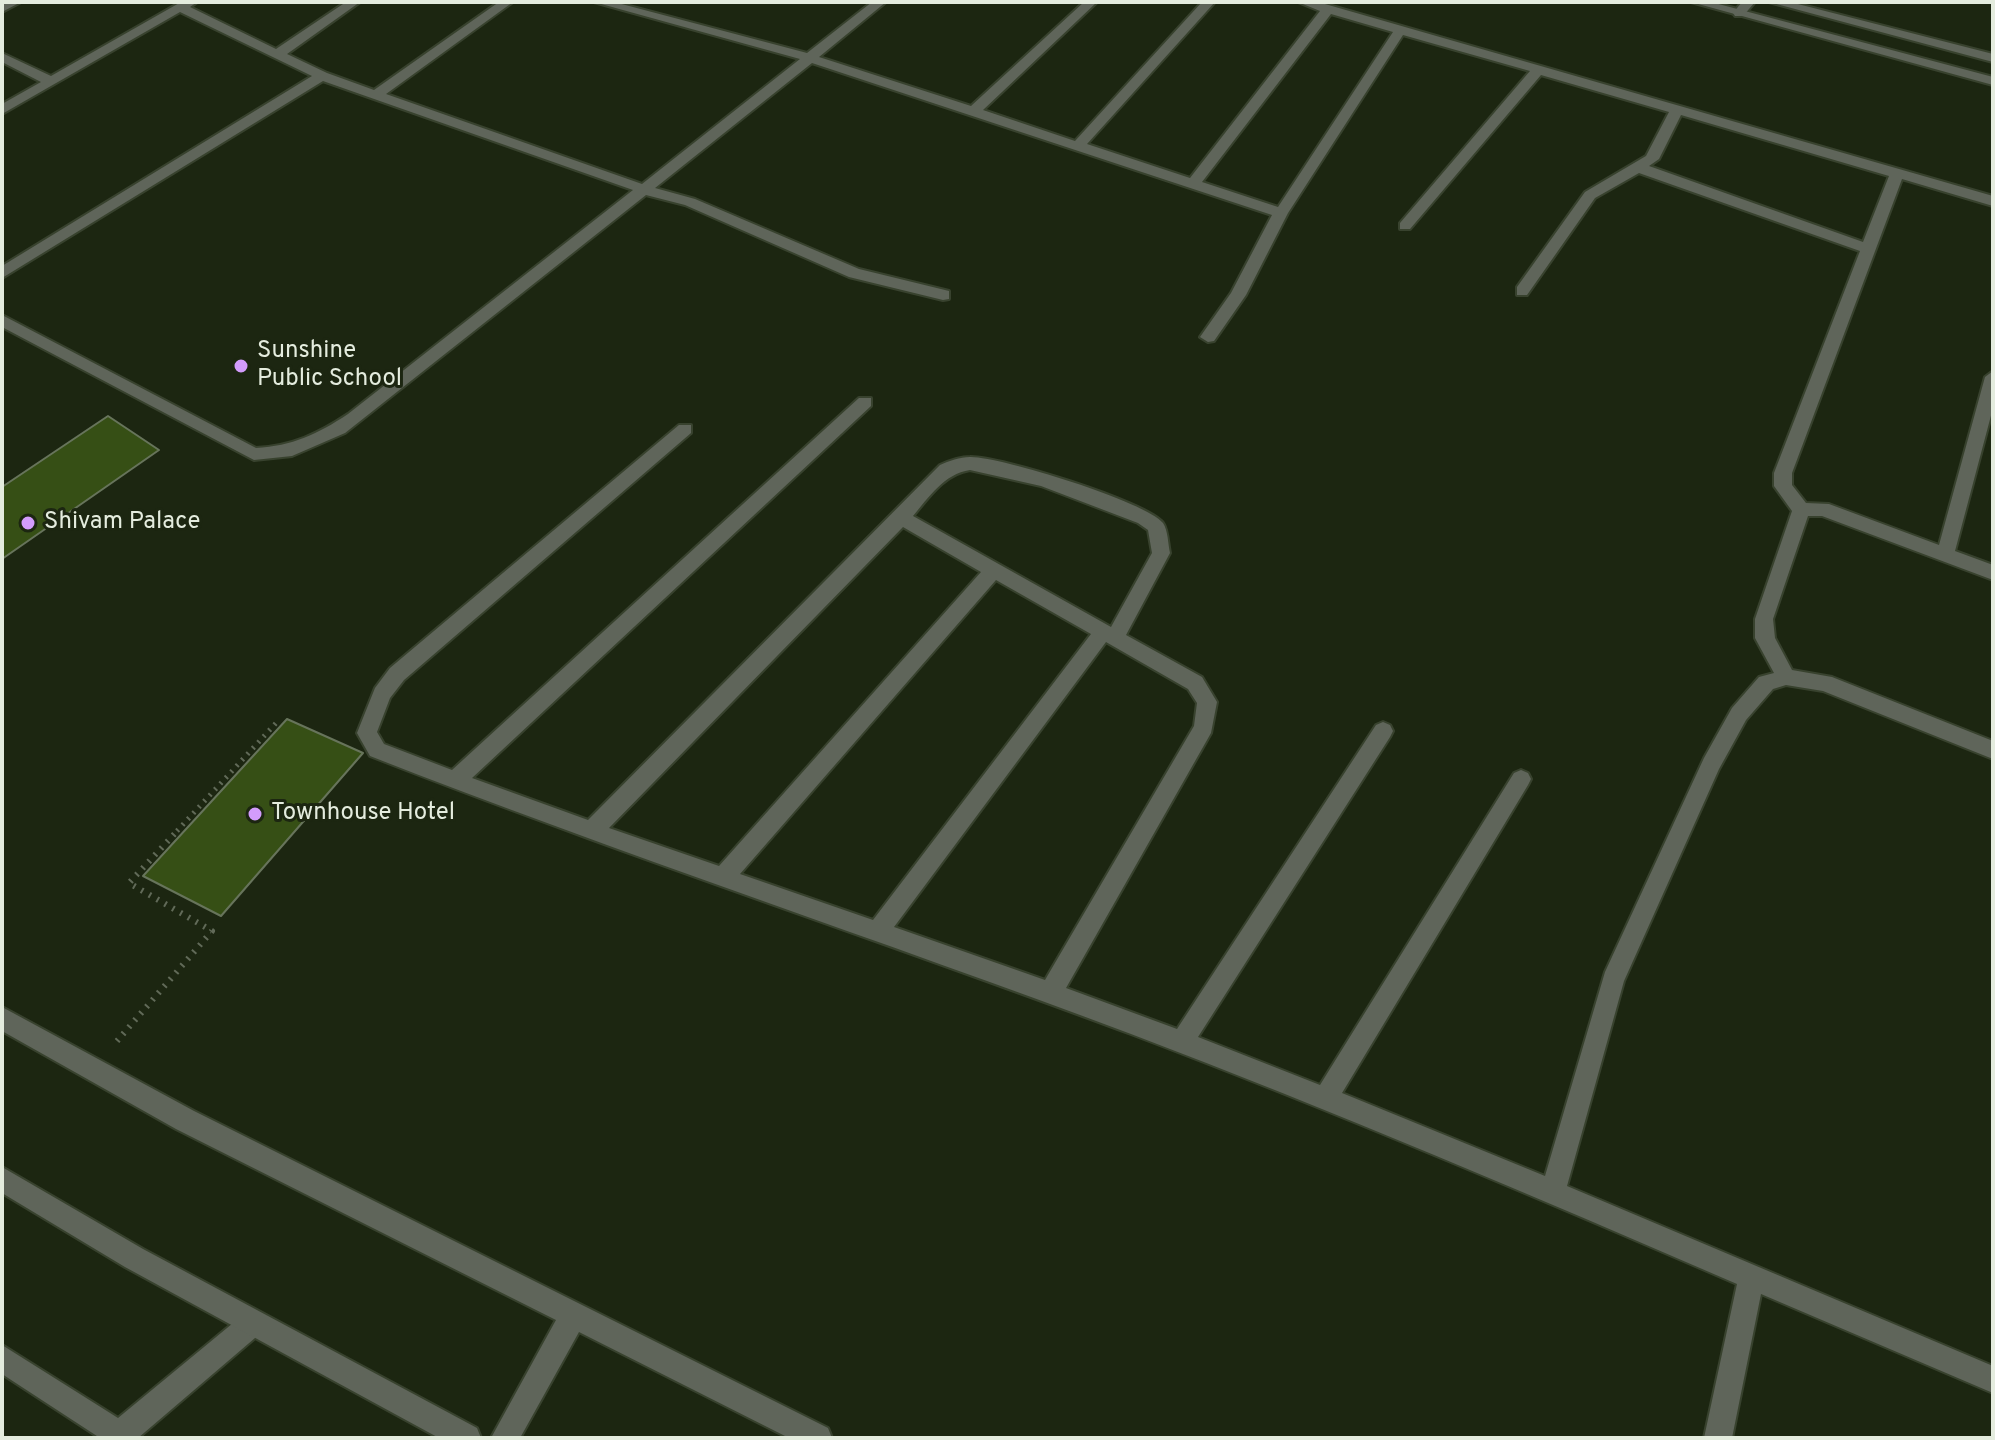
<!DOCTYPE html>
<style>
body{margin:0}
#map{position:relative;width:1995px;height:1440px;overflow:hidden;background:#1c2611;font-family:Overpass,sans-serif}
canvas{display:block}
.frame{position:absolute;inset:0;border:4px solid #e4ecde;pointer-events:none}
</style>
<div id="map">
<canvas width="1995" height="1440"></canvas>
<div class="frame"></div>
</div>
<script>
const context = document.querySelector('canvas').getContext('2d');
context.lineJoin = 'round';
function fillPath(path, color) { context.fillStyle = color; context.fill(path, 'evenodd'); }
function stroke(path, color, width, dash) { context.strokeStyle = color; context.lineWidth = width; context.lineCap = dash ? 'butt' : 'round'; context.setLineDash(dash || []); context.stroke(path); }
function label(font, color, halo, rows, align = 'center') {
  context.font = font + ' Overpass,sans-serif'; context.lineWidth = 6; context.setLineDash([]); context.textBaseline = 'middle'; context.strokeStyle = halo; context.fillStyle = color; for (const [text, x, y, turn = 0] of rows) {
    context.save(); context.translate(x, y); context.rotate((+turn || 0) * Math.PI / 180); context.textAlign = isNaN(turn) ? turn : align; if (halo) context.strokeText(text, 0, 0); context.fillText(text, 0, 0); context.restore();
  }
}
const building = new Path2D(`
 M 108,416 L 159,450 L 2,559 L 2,487 Z
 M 287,719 L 363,753 L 221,916 L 143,876 Z`);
fillPath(building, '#364f15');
stroke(building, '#67745b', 2);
const minor = new Path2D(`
 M 21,2 L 2,12 L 2,3 Z
 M 181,2 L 197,2 L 190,7 L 276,49 L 346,2 L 360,2 L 287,54 L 327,73 L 374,90 L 499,2 L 513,2 L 386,94 L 642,184 L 800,59 L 594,2 L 614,2 L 807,53 L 872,2 L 886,2 L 819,57 L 971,106 L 1084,2 L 1097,2 L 983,110 L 1075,141 L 1202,2 L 1215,2 L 1087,144 L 1190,178 L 1320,11 L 1298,2 L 1318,2 L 1993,196 L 1993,206 L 1902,179 L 1792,473 L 1792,485 L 1806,503 L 1829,504 L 1939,545 L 1985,377 L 1993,371 L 1993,408 L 1955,551 L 1993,565 L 1993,580 L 1822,516 L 1808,516 L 1773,619 L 1775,638 L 1792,670 L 1832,677 L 1993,741 L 1993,759 L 1823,691 L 1786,685 L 1773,689 L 1746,720 L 1719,769 L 1624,981 L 1567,1186 L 1993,1366 L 1993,1393 L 1761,1294 L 1732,1438 L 1704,1438 L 1737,1284 C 1536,1197 1334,1111 1131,1034 C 878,939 623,855 370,756 L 357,733 L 375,688 L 390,668 L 679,425 L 691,425 L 691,433 L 404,680 L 390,698 L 377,732 L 384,744 L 452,770 L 859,398 L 871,398 L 871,406 L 472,778 L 588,820 L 940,465 C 949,461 960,457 970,457 C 999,456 1147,502 1163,523 C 1168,530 1168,544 1170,553 L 1126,635 L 1202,677 L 1217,702 L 1211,733 L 1066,988 L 1177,1029 L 1376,725 L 1383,722 L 1390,725 L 1393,731 L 1390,737 L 1198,1037 L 1320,1085 L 1514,773 L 1521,770 L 1528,773 L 1531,779 L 1528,785 L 1342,1093 L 1545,1176 L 1605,972 L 1704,758 L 1732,708 L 1759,677 L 1774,673 L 1755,638 L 1755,619 L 1792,511 L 1774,486 L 1774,473 L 1860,251 L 1639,173 L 1595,198 L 1527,295 L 1517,295 L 1517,287 L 1585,192 L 1646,156 L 1669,112 L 1541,75 L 1410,229 L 1400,229 L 1400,223 L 1530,71 L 1403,35 L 1288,213 L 1246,295 L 1214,341 L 1208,342 L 1200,337 L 1231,293 L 1272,215 L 812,63 L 655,188 L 695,199 L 859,269 L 949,291 L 949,299 L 943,300 L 849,277 L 685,205 L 646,195 L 345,433 L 292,456 L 254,460 L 2,327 L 2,315 L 256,448 C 292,446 318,434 348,414 L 633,190 L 323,81 L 2,278 L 2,266 L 312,76 L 180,12 L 2,114 L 2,104 L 41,82 L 2,62 L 2,53 L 51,76 ZM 1331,14 L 1393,32 L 1278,207 L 1202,182 ZM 1681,115 L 1889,176 L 1863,242 L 1649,166 L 1659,159 ZM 970,470 L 1041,486 L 1138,523 L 1148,530 L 1152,553 L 1111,627 L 913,516 C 929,497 944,474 970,470 ZM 903,527 L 981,572 L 719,866 L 609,828 ZM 996,580 L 1091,634 L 873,920 L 740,874 ZM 1106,642 L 1188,689 L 1197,703 L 1194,726 L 1045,980 L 894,927 Z
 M 1742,2 L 1755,2 L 1743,16 L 1735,16 L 1733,13 Z
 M 253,1310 L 262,1314 L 266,1323 L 262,1332 L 138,1438 L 100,1438 L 2,1374 L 2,1345 L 118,1418 L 244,1314 Z`);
const tertiary = new Path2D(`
 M 1691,2 L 1711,2 L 1993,77 L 1993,85 Z
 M 1769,2 L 1790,2 L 1993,54 L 1993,62 Z
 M 2,1007 L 194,1111 L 828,1428 L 832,1438 L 789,1438 L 579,1332 L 520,1438 L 491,1438 L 556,1320 L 176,1129 L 2,1031 Z
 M 2,1167 L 143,1249 L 477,1428 L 481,1438 L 439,1438 L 125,1267 L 2,1193 Z`);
stroke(minor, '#38422e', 4);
stroke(tertiary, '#38422e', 4);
stroke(new Path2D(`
 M 177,831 L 277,722`), '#616a58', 5, [2, 6]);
stroke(new Path2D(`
 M 117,1041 L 212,931 L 129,883 L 179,829`), '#616a58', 6, [2, 7]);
fillPath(minor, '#5f655a');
fillPath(tertiary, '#5f655a');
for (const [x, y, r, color] of [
 [241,366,8,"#d39cfc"],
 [28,523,8,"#d39cfc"],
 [255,814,8,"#d39cfc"]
]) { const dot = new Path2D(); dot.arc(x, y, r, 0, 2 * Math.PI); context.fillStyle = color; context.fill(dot); stroke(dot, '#1c2611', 3); }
label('24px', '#e4ecde', '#1c2611', [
 ["Sunshine",257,352],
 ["Public School",257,380],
 ["Shivam Palace",44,523],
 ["Townhouse Hotel",271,814]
], 'left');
</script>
